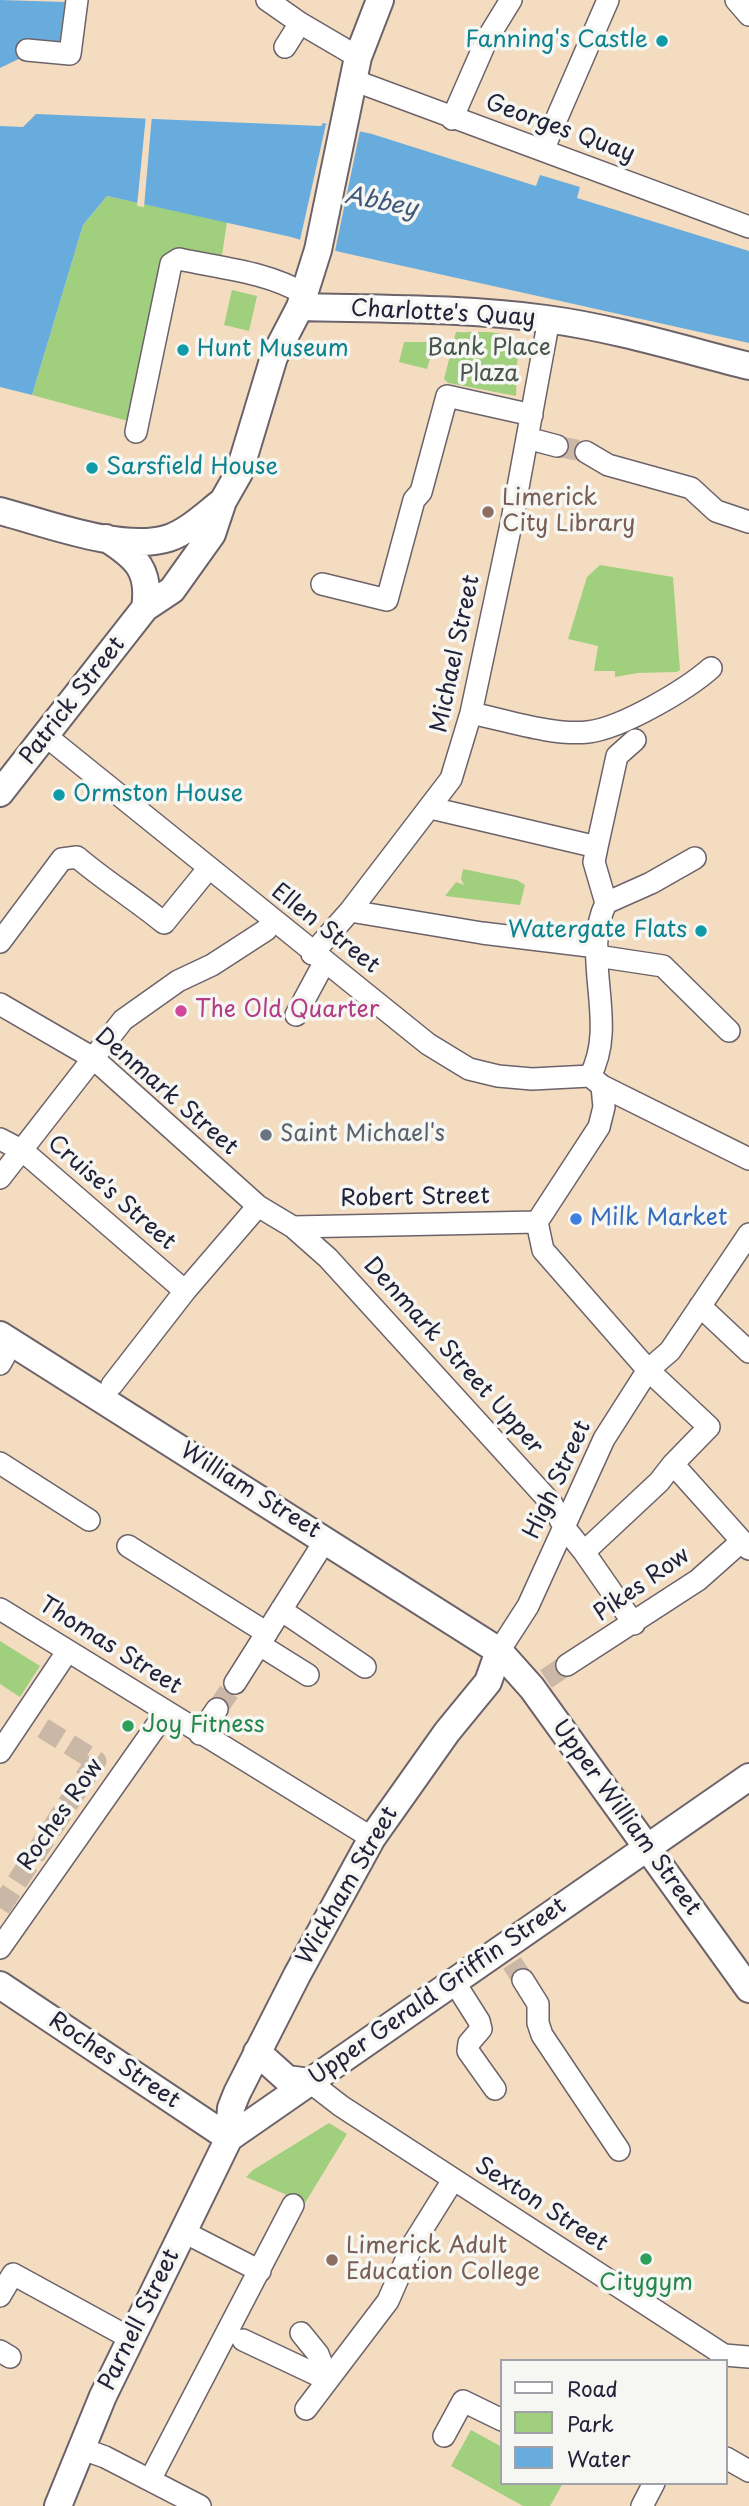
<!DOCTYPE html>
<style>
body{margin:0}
#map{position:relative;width:749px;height:2506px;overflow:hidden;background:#f4dcc0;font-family:"Playpen Sans",sans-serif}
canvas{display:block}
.legend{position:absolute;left:500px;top:2359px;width:228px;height:126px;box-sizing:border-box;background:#f6f6f2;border:2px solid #a1a1a9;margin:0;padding:9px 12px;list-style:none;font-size:21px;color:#22223b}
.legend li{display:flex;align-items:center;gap:14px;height:35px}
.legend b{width:35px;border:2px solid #a1a1a9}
</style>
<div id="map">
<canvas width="749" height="2506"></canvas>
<ul class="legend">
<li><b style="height:9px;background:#fff"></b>Road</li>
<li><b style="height:19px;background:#a0d07e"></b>Park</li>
<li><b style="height:19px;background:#68acdd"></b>Water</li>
</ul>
</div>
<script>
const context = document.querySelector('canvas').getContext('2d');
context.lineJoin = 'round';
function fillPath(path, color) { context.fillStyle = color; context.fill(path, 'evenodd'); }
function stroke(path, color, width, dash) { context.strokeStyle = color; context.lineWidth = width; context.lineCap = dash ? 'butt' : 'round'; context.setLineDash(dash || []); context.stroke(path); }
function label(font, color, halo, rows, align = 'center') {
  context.font = font + ' "Playpen Sans",sans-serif'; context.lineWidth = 7; context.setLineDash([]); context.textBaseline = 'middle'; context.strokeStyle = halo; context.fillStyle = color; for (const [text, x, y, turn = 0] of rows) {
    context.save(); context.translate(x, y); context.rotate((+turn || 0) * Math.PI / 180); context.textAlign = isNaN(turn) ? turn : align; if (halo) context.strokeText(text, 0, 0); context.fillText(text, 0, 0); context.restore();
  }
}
fillPath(new Path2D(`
 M 107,196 L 227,222 L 221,262 L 168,252 L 128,421 L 32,395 L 83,225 Z
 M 232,290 L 257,296 L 249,331 L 224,325 Z
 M 456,332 C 475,333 505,328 518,342 L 516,396 L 448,383 L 444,379 Z
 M 404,342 L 435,342 L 427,369 L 399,362 Z
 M 600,565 L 673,577 L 680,670 L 677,672 L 638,673 L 615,677 L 615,671 L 594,671 L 598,646 L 568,639 L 587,577 Z
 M 463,869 L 517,880 L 525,885 L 520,905 L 445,896 L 456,882 L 464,885 L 461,879 Z
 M 0,1641 L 40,1666 L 20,1697 L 0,1684 Z
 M 329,2123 L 347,2134 L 305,2203 L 246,2177 L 253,2170 Z
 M 471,2430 L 502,2447 L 502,2483 L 563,2483 L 550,2506 L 523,2506 L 451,2466 Z`), '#a0d07e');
fillPath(new Path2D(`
 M 0,0 L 65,2 L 59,46 L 27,55 L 0,68 Z
 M 36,114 L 321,126 L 323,123 L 372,134 L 536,186 L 540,175 L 580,187 L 577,198 L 749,251 L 749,343 L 340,252 L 291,237 L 107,196 L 83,225 L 32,395 L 0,387 L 0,126 L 23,127 Z`), '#68acdd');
fillPath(new Path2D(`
 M 146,115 L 152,115 L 144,207 L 137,206 Z
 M 326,124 L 360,131 L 335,251 L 300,240 Z`), '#f4dcc0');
stroke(new Path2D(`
 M 557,446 L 586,452
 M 546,1679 L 567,1665
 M 217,1709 L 235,1683
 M 0,1908 L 96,1761 L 38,1725
 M 512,1963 L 523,1980`), '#cab7a5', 21, [21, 10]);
const minor = new Path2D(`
 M 267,0 L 300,23 L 358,57
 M 736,0 L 749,15
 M 285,47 L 300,23
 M 27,50 L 70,54 L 77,0
 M 353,80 L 749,227
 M 452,119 L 487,39 L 511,0
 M 543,150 L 608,0
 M 136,432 L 171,264 L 179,259 C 220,268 268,272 304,294
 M 527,438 L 557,446
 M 586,452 L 608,465 L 691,488 L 716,511 L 749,522
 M 322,584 L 387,600 L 414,500 L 421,492 L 447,396 L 532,415
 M 471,713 C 505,720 554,736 588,732 C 622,728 686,690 711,668
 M 46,736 L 428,1044 L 469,1069 L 498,1076 L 532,1079 L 590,1076 L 602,1086 L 749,1159
 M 431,808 L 597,847
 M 606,903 L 651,883 L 695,858
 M 350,911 L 482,933 L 597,947
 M 0,942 L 62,859 L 77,857 C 105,881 135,899 164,923 L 208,869
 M 312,954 L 350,911 L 451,779 L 471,713 L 512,520 L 549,319
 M 597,956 L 663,966 L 729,1031
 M 0,1004 L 93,1058 L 258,1206 L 293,1227 L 328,1258 L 552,1504 L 564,1527 L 584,1552 L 659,1482 L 673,1464
 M 296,1015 L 324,963
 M 590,1076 C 619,1023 580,957 606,903 L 594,862 L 597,847 L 617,756 L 635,740
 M 0,1139 L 23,1151 L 185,1291
 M 0,1178 L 123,1020 L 178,981 L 212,965 L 266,930
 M 537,1222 L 543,1250 L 648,1370 L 709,1427 L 673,1464 L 749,1549
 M 537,1222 L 599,1127 L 604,1107 L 602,1086
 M 293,1227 L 537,1222
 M 700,1306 L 749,1352
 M 0,1364 L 4,1357
 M 112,1385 L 185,1291 L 252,1213
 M 0,1463 L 89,1520
 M 128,1546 L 267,1633
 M 584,1552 L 634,1624
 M 0,1609 L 372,1838
 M 281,1610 L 365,1667
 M 260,1645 L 308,1675
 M 499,1651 L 528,1606 L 604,1439 L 648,1370 L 670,1351 L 749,1234
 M 567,1665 L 698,1580 L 742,1541
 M 235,1683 L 326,1539
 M 200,1734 L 217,1709
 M 0,1752 L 67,1652
 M 0,1948 L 166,1712
 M 453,1980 L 479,2021 L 481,2029 L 469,2043 L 468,2051 L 495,2089
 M 523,1980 L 538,2004 L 538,2023 L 542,2035 L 619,2150
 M 310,2082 L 341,2106 L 724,2355 L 749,2357
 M 184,2232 L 260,2271
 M 0,2296 L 13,2274 L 130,2338
 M 301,2333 L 318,2354 L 328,2380 L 306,2409
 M 243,2340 L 328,2380 L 388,2301 L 413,2244 L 453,2180
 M 0,2351 L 10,2357
 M 444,2436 L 463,2401 L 502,2420
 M 80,2448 L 105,2457 L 200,2506
 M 726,2458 L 749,2471
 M 150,2480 L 293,2205
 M 642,2506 L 654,2483`);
const major = new Path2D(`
 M 300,307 C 382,309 464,308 546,319 C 614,328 682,349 749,366
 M 0,511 C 46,523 123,553 169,538 C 189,531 206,514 223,501
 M 106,538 C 136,557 151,570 145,608
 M 0,793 L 145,608 L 172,590 L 212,534 L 223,501 L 239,473 L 274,357 L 300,307 L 318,250 L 358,57 L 380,0
 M 0,1335 L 499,1651 L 532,1688 L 749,1989
 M 0,1985 L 229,2138
 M 257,2052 L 287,2079 L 310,2082
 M 229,2138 L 749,1777
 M 58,2506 L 103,2396 L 229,2138 L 231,2108 L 237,2093 L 297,1975 L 372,1838 L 447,1732 L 488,1682 L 499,1651`);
stroke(minor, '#6c636a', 24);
stroke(major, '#6c636a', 30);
stroke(minor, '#fff', 21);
stroke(major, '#fff', 26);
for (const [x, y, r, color] of [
 [662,41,7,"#0f9aa8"],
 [183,350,7,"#0f9aa8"],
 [92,468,7,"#0f9aa8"],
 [488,512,7,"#8d6e63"],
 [59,795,7,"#0f9aa8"],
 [701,931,7,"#0f9aa8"],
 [181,1011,7,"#d1479c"],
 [266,1135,7,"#6b7280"],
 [576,1219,7,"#3f7fe0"],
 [128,1726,7,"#2e9e5b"],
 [646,2259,7,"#2e9e5b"],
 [332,2260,7,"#8d6e63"]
]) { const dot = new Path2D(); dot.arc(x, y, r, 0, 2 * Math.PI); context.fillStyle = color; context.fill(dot); stroke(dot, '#f6f6f2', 2.5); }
label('23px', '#0d838f', '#f6f6f2', [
 ["Fanning's Castle",648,41,"right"],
 ["Hunt Museum",197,350],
 ["Sarsfield House",106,468],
 ["Ormston House",73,795],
 ["Watergate Flats",687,931,"right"]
], 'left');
label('23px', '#22223b', '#f6f6f2', [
 ["Georges Quay",560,129,20],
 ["Charlotte's Quay",443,314,3],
 ["Michael Street",456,654,-78],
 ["Patrick Street",73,701,-52],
 ["Ellen Street",325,929,38],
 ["Denmark Street",166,1092,41],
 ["Cruise's Street",111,1193,41],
 ["Robert Street",415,1198,-1],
 ["Denmark Street Upper",453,1356,48],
 ["High Street",558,1480,-65],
 ["William Street",250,1491,32],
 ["Pikes Row",642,1585,-35],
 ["Thomas Street",110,1646,32],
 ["Roches Row",61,1815,-55],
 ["Upper William Street",626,1818,54],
 ["Wickham Street",348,1886,-60],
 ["Upper Gerald Griffin Street",438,1992,-35],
 ["Roches Street",114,2061,34],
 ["Sexton Street",541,2205,33],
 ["Parnell Street",140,2320,-64]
]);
label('23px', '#48564f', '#f6f6f2', [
 ["Bank Place",489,349],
 ["Plaza",489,375]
]);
label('23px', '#785e54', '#f6f6f2', [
 ["Limerick",502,499],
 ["City Library",502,525],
 ["Limerick Adult",346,2247],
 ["Education College",346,2273]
], 'left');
label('23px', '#b23c85', '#f6f6f2', [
 ["The Old Quarter",195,1011]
], 'left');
label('23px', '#5b616d', '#f6f6f2', [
 ["Saint Michael's",280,1135]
], 'left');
label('23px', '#366cbe', '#f6f6f2', [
 ["Milk Market",590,1219]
], 'left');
label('23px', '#27864d', '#f6f6f2', [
 ["Joy Fitness",142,1726],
 ["Citygym",646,2284,"center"]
], 'left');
label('italic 24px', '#3e597c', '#f6f6f2', [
 ["Abbey",381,203,11]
]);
</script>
